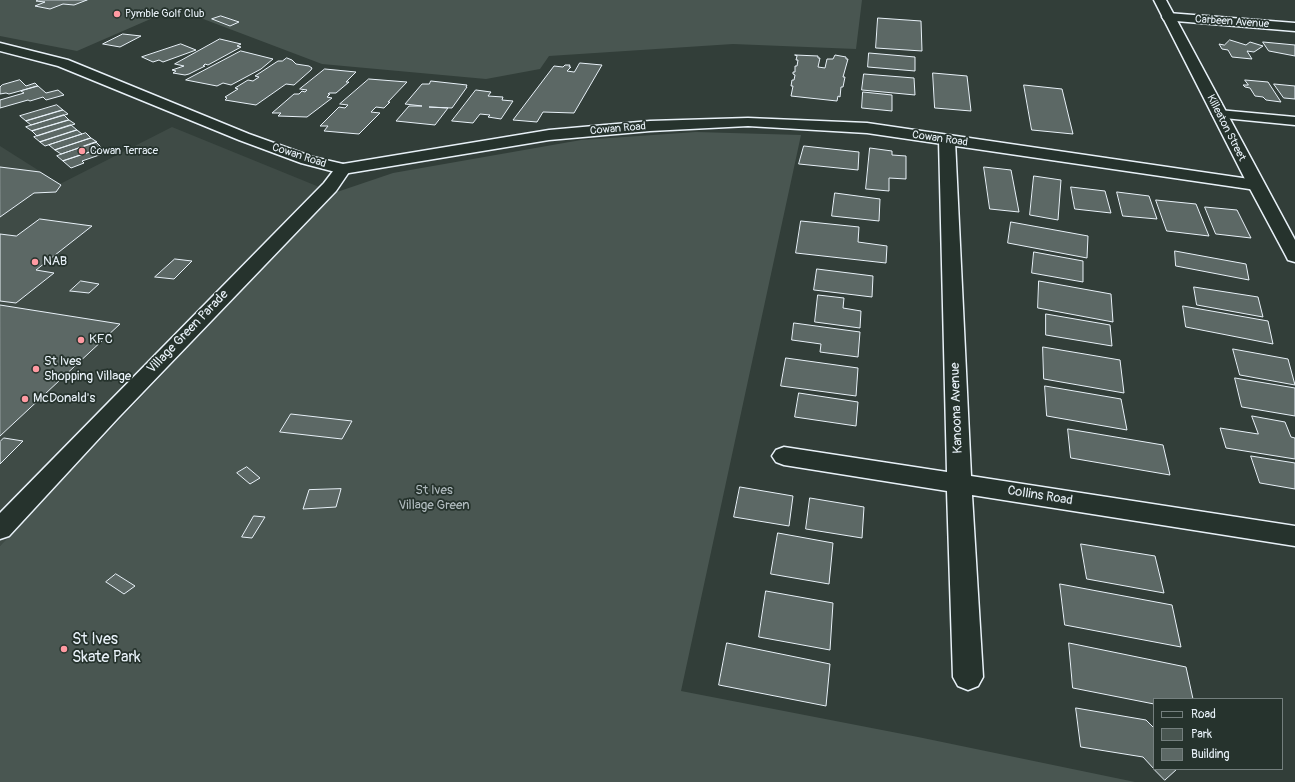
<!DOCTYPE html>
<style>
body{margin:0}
#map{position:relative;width:1295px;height:782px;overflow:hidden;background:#323e39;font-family:Pangolin,sans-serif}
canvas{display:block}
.legend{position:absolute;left:1153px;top:698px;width:130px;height:72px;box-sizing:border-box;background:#26332d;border:1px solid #747f7e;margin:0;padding:5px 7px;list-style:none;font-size:12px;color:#e8f1f8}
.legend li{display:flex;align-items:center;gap:8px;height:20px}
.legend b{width:20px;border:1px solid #747f7e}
</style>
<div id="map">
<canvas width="1295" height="782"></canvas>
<ul class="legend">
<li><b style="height:5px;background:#26332d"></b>Road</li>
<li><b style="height:11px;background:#495651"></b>Park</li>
<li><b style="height:11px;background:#5c6865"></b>Building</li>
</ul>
</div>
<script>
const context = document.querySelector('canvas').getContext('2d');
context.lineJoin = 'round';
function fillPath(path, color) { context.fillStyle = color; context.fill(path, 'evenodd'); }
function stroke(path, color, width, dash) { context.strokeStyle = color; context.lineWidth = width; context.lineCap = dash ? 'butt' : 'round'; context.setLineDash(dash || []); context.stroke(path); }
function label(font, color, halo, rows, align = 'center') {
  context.font = font + ' Pangolin,sans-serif'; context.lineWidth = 3.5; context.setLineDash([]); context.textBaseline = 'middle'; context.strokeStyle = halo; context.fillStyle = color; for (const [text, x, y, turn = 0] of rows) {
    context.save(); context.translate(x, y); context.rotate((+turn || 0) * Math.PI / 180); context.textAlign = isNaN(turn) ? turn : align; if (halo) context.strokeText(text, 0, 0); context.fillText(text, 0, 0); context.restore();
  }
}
fillPath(new Path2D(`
 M 172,127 L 334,193 L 0,546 L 0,146 L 60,184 Z`), '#3f4b46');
fillPath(new Path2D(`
 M 0,0 L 862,0 L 856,49 L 733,44 L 549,56 L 540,69 L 486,79 L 322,64 L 198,17 L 195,11 L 178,7 L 77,51 L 0,36 Z
 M 696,132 L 801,135 L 681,691 L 918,737 L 1135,782 L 0,782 L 0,546 L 334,193 L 393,173 L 581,140 Z`), '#495651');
const building = new Path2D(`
 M 87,0 L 74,5 L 63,4 L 50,9 L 35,6 L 45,2 L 36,1 L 38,0 Z
 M 221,16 L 239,22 L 230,26 L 212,19 Z
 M 878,18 L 921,21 L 922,51 L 876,48 Z
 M 123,34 L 141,36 L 120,47 L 103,44 Z
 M 220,39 L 241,44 L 237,46 L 241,47 L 208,65 L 205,64 L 203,66 L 205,66 L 189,74 L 185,75 L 173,73 L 176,71 L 172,70 L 184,66 L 175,64 Z
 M 1230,40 L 1246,45 L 1250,42 L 1263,46 L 1254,52 L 1247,51 L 1252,59 L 1232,57 L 1228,50 L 1222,49 L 1219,44 L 1224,45 Z
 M 1263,42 L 1295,45 L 1295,56 L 1269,51 Z
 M 181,44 L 196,50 L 163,62 L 159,60 L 153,62 L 142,57 Z
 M 241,51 L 273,59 L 261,69 L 231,85 L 223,83 L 217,86 L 186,80 Z
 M 869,53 L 915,57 L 915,71 L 868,67 Z
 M 795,55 L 818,56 L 818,58 L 820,58 L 818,67 L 825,68 L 827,59 L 833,59 L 835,55 L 846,57 L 846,59 L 848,59 L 843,77 L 845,77 L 843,87 L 841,87 L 840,97 L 838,96 L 837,101 L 791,96 L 793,86 L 791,86 L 792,80 L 794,80 L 795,75 L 793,74 L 793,72 L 795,72 L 795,66 L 797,66 L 798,60 L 796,60 L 797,56 Z
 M 287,58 L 292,60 L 296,64 L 309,66 L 312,68 L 311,70 L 294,85 L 286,84 L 256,105 L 225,100 L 227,98 L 225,97 L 238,89 L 235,88 L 248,80 L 253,81 L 259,77 L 255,76 L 278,61 L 282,61 Z
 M 580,63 L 602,65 L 574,113 L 543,112 L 537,122 L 513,120 L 554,66 L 563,67 L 565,65 L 570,65 L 569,67 L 571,67 L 567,71 L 574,72 Z
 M 325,69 L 356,72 L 346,82 L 349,82 L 336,93 L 329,93 L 328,94 L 330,94 L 327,97 L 332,98 L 307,117 L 278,116 L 281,113 L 272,113 L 294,94 L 299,94 L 302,91 L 305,92 L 307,90 L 300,89 Z
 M 933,73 L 967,76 L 971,111 L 935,108 Z
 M 864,74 L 914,78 L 915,95 L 862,90 Z
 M 369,79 L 407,82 L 388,102 L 390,102 L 384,108 L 376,107 L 371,112 L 380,113 L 359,134 L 324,131 L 328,126 L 320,126 L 339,107 L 345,108 L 348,105 L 340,104 Z
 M 20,80 L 26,86 L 35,83 L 38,86 L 9,94 L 6,93 L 0,94 L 0,87 L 2,85 Z
 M 1245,80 L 1268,82 L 1281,102 L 1266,100 L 1263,97 L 1255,96 L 1250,88 L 1245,87 L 1243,85 L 1248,85 Z
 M 431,81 L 467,85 L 466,87 L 467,87 L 452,108 L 429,107 L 448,108 L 435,125 L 396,121 L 409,106 L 422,106 L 405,104 L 422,84 L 429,84 Z
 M 1274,84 L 1295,86 L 1295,99 L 1284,98 Z
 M 1024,85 L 1062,89 L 1073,134 L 1032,130 Z
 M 38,86 L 46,93 L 58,90 L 64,95 L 46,100 L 43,97 L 30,101 L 28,100 L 0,108 L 0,100 L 24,93 L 21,91 Z
 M 476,90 L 491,92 L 488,96 L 503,97 L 502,100 L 513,101 L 501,119 L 488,117 L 490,115 L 480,114 L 473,123 L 452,121 Z
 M 863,92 L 892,95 L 892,111 L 862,108 Z
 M 57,105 L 63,110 L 26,121 L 20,116 Z
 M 63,110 L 68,114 L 31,125 L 26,121 Z
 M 64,115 L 69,120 L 32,131 L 26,127 Z
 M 69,120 L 75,124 L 37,136 L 32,131 Z
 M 71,125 L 77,130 L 40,142 L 34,137 Z
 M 77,130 L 82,134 L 45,146 L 40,142 Z
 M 86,133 L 91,138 L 55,150 L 49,145 Z
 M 91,138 L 97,142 L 61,154 L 55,150 Z
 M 96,142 L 102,148 L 63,161 L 57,156 Z
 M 804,146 L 859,152 L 858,170 L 799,164 Z
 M 102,148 L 108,152 L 82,161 L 84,163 L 71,168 L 63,161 Z
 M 870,148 L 892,151 L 892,155 L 906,156 L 906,179 L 889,178 L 889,191 L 866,189 Z
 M 0,167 L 40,172 L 61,185 L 56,192 L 34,193 L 0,217 Z
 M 984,167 L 1011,170 L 1019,212 L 990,209 Z
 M 1034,176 L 1061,180 L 1058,220 L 1030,215 Z
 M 1071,187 L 1105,191 L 1111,213 L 1075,209 Z
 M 1117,192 L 1149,196 L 1157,219 L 1123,216 Z
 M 835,193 L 880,199 L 879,221 L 832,216 Z
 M 1156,200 L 1196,204 L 1209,236 L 1167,231 Z
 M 1205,207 L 1237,210 L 1251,238 L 1216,234 Z
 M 40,219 L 92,226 L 36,270 L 54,273 L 16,303 L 0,301 L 0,234 L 16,236 Z
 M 801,221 L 859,227 L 858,242 L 887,246 L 886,263 L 796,253 Z
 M 1011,222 L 1088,236 L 1087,258 L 1008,243 Z
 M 1175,251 L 1246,264 L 1249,280 L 1176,266 Z
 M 1034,252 L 1083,261 L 1083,282 L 1032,273 Z
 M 175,259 L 192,261 L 174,279 L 155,277 Z
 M 817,269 L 873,276 L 872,297 L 814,290 Z
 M 81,281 L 99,284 L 89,293 L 70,291 Z
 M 1039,281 L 1111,294 L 1113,322 L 1038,308 Z
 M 1194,287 L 1258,297 L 1263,317 L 1197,305 Z
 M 818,295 L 844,298 L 843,308 L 861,311 L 860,328 L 815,322 Z
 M 0,305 L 120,324 L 0,436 Z
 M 1183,306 L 1268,321 L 1273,344 L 1186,327 Z
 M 1046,314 L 1110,325 L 1112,346 L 1046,335 Z
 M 794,323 L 860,332 L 858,357 L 820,352 L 821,344 L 792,340 Z
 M 1043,347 L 1120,360 L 1124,393 L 1044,379 Z
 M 1233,349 L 1288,359 L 1295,385 L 1240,375 Z
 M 786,358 L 858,368 L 856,396 L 781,386 Z
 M 1235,378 L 1295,388 L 1295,416 L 1242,407 Z
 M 1045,386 L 1121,399 L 1127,430 L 1047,416 Z
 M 799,393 L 858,402 L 856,426 L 795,417 Z
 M 291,414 L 352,421 L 342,439 L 280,432 Z
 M 1252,416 L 1285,422 L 1291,437 L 1295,438 L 1295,459 L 1226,448 L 1220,428 L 1258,434 Z
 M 1068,429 L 1163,445 L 1170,475 L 1071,458 Z
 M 4,438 L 23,441 L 0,464 L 0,442 Z
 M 1251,456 L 1295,463 L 1295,489 L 1260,483 Z
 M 247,467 L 260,478 L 250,484 L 237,473 Z
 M 740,487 L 793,496 L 789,526 L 734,517 Z
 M 341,489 L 336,507 L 303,509 L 309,490 Z
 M 810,498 L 864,507 L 862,538 L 806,529 Z
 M 254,516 L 265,517 L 252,538 L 242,537 Z
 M 778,533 L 833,543 L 829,584 L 771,574 Z
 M 1081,544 L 1155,556 L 1164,593 L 1087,579 Z
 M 116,574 L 135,586 L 124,594 L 106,582 Z
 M 1060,584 L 1172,605 L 1181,647 L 1065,625 Z
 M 766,591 L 833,603 L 830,650 L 759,637 Z
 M 727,643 L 830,664 L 826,706 L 719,685 Z
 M 1069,643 L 1186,667 L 1193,699 L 1154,699 L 1154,704 L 1073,688 Z
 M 1076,708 L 1146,720 L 1154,728 L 1154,769 L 1143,757 L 1081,747 Z
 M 1154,769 L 1177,769 L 1165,780 Z`);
fillPath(building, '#5c6865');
stroke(building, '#e8f1f8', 1);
const minor = new Path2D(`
 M 1168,13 L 1295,23 L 1295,31 L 1164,20 L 1162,17 L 1164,14 Z
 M 1219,110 L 1295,117 L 1295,125 L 1214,117 L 1212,114 L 1214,111 Z
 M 947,135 L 952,137 L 955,140 L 971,476 L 1295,526 L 1295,546 L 972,495 L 983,677 L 978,686 L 968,690 L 958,686 L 953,677 L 947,491 L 784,465 L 776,462 L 772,456 L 776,450 L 784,447 L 947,472 L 939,140 L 942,137 Z
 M 343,164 L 349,166 L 351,169 L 336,191 L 118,418 L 9,536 L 0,539 L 0,513 L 324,183 L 337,166 Z`);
const tertiary = new Path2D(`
 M 0,43 L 68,60 L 249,134 L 313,157 L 343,164 L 549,130 L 650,121 L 748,118 L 867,123 L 1256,180 L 1262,181 L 1264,185 L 1262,189 L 1256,190 L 867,133 L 748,126 L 650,131 L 549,140 L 343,174 L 301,163 L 239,140 L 58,66 L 0,51 Z`);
const secondary = new Path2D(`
 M 1154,0 L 1166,0 L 1295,240 L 1295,262 L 1288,260 L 1286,256 L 1248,185 Z`);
stroke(minor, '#e8f1f8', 3);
stroke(tertiary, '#e8f1f8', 3);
stroke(secondary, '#e8f1f8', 3);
fillPath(minor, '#26332d');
fillPath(tertiary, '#26332d');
fillPath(secondary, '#26332d');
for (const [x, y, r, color] of [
 [117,14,4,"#ff9aa2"],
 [82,151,4,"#ff9aa2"],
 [35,262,4,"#ff9aa2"],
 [81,340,4,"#ff9aa2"],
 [36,369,4,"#ff9aa2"],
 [25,399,4,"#ff9aa2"],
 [64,649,4,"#ff9aa2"]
]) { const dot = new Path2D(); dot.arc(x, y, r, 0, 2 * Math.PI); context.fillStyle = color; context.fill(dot); stroke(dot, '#26332d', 1.5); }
label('11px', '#e8f1f8', '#26332d', [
 ["Pymble Golf Club",125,14],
 ["Cowan Terrace",90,151]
], 'left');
label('11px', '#e8f1f8', '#26332d', [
 ["Carbeen Avenue",1232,22,4],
 ["Killeaton Street",1226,128,63],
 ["Cowan Road",618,129,-5],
 ["Cowan Road",940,139,8],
 ["Cowan Road",299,156,18]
]);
label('13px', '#e8f1f8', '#26332d', [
 ["NAB",43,262],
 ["KFC",89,340],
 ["St Ives",44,362],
 ["Shopping Village",44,377],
 ["McDonald's",33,399]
], 'left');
label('13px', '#e8f1f8', '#26332d', [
 ["Village Green Parade",188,332,-46],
 ["Kanoona Avenue",957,408,-92],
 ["Collins Road",1040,496,9]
]);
label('13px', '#b0bbbe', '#26332d', [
 ["St Ives",434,491],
 ["Village Green",434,506]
]);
label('16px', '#e8f1f8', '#26332d', [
 ["St Ives",72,640],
 ["Skate Park",72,658]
], 'left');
</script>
